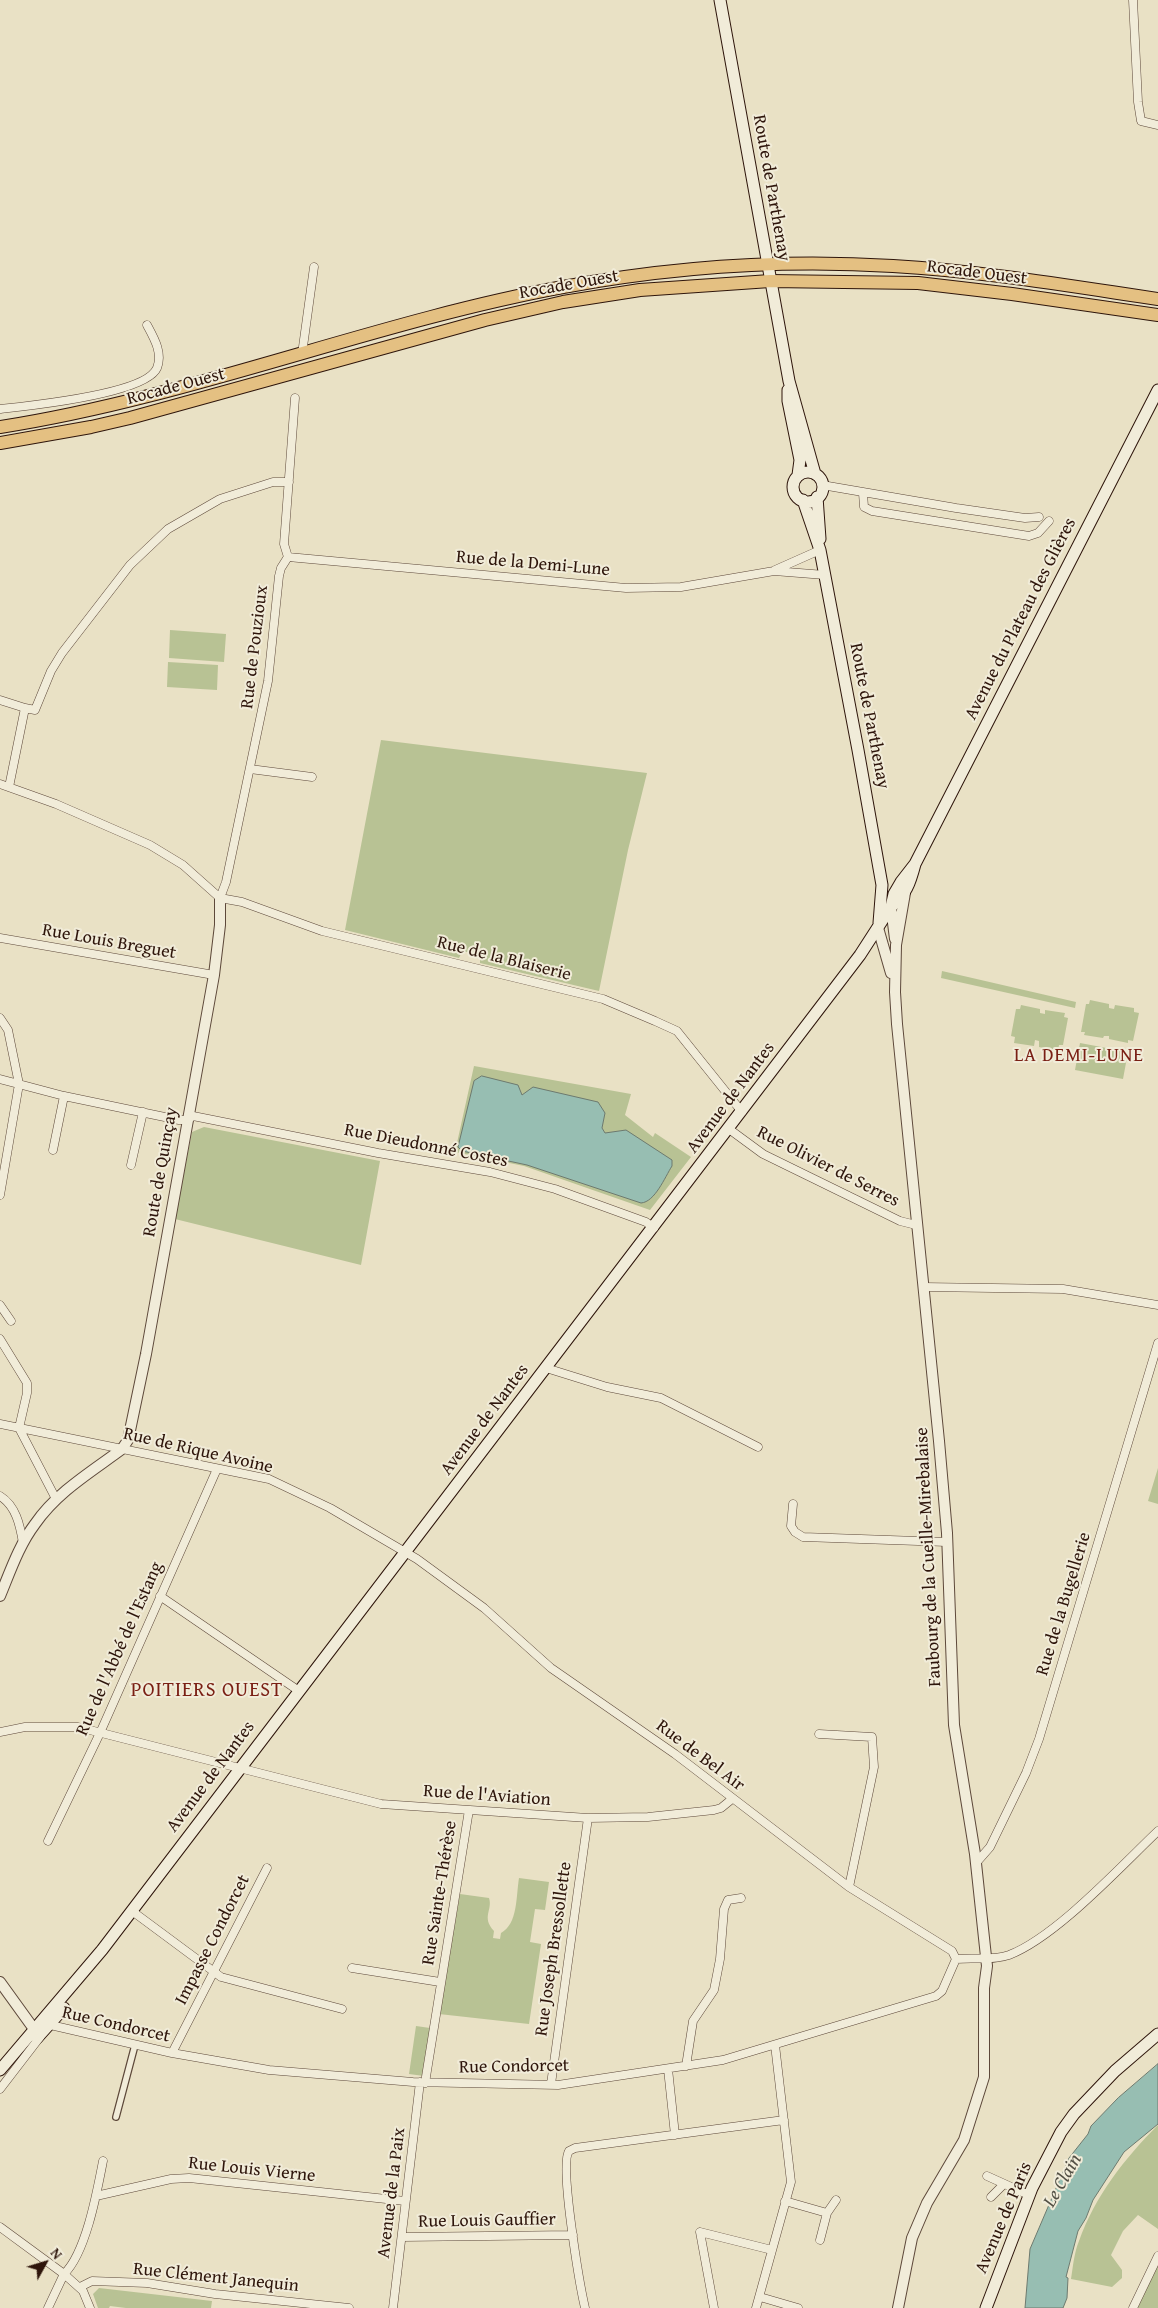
<!DOCTYPE html>
<meta charset="utf-8">
<style>
body{margin:0}
#map{position:relative;width:1158px;height:2308px;overflow:hidden;background:#e9e1c5;font-family:"Gentium Book Plus",serif}
canvas{display:block}
.north{position:absolute;left:20px;top:2238px;width:50px;height:50px;-webkit-text-stroke:4px #f1ecd9;paint-order:stroke;rotate:51deg;font-size:14px;font-weight:700;line-height:20px;text-align:center;color:#2e150b}
.north::after{content:'';display:block;margin:auto;width:18px;height:22px;background:#2e150b;clip-path:polygon(50% 0,100% 100%,50% 72%,0 100%)}
</style>
<div id="map">
<canvas width="1158" height="2308"></canvas>
<div class="north">N</div>
</div>
<script>
const context = document.querySelector('canvas').getContext('2d');
context.lineJoin = 'round';
function fillPath(path, color) { context.fillStyle = color; context.fill(path, 'evenodd'); }
function stroke(path, color, width, dash) { context.strokeStyle = color; context.lineWidth = width; context.lineCap = dash ? 'butt' : 'round'; context.setLineDash(dash || []); context.stroke(path); }
function label(font, color, halo, rows, align = 'center') {
  context.font = font + ' "Gentium Book Plus",serif'; context.lineWidth = 4; context.setLineDash([]); context.textBaseline = 'middle'; context.strokeStyle = halo; context.fillStyle = color; for (const [text, x, y, turn = 0] of rows) {
    context.save(); context.translate(x, y); context.rotate((+turn || 0) * Math.PI / 180); context.textAlign = isNaN(turn) ? turn : align; if (halo) context.strokeText(text, 0, 0); context.fillText(text, 0, 0); context.restore();
  }
}
fillPath(new Path2D(`
 M 170,630 L 226,634 L 224,662 L 169,658 Z
 M 168,662 L 218,665 L 217,690 L 167,687 Z
 M 381,740 L 647,773 L 628,850 L 599,991 L 480,963 L 480,956 L 472,952 L 462,952 L 459,958 L 345,930 Z
 M 942,971 L 1076,1002 L 1075,1008 L 941,978 Z
 M 1090,1000 L 1109,1004 L 1109,1008 L 1114,1009 L 1115,1005 L 1134,1008 L 1134,1012 L 1139,1013 L 1133,1041 L 1128,1040 L 1128,1043 L 1109,1039 L 1109,1036 L 1104,1036 L 1103,1038 L 1084,1035 L 1085,1032 L 1081,1032 L 1086,1004 L 1089,1004 Z
 M 1021,1005 L 1040,1009 L 1040,1013 L 1045,1014 L 1045,1010 L 1065,1013 L 1064,1017 L 1068,1018 L 1063,1045 L 1059,1045 L 1058,1051 L 1039,1047 L 1039,1041 L 1035,1040 L 1034,1046 L 1014,1043 L 1015,1037 L 1011,1036 L 1016,1009 L 1020,1009 Z
 M 1080,1043 L 1128,1052 L 1123,1079 L 1075,1070 Z
 M 474,1066 L 631,1094 L 625,1115 L 653,1137 L 655,1133 L 691,1157 L 650,1210 L 524,1166 L 455,1152 Z
 M 204,1127 L 380,1161 L 361,1265 L 175,1219 L 192,1132 Z
 M 1158,1468 L 1158,1504 L 1148,1501 Z
 M 519,1878 L 549,1882 L 545,1910 L 535,1909 L 530,1942 L 541,1944 L 529,2024 L 439,2014 L 460,1894 L 489,1898 C 493,1910 481,1917 494,1931 L 493,1938 L 500,1939 L 501,1933 C 518,1924 516,1896 519,1878 Z
 M 416,2026 L 430,2028 L 424,2076 L 409,2074 Z
 M 1158,2125 L 1158,2229 L 1138,2215 L 1123,2231 L 1111,2255 L 1122,2270 L 1122,2278 L 1112,2287 L 1071,2279 C 1073,2267 1074,2253 1079,2241 C 1095,2196 1125,2158 1158,2125 Z
 M 1158,2261 L 1158,2308 L 1136,2308 Z
 M 99,2288 L 212,2301 L 211,2308 L 126,2308 L 110,2306 L 109,2308 L 98,2308 L 93,2294 Z`), '#b8c294');
const water = new Path2D(`
 M 482,1076 L 518,1085 L 522,1095 L 533,1087 L 598,1102 L 605,1113 L 602,1128 L 605,1133 L 626,1130 L 672,1160 L 672,1166 C 665,1177 655,1202 641,1203 L 527,1165 L 462,1151 L 458,1147 L 474,1081 Z
 M 1158,2064 L 1158,2124 L 1124,2152 L 1093,2200 L 1086,2218 L 1078,2231 L 1066,2277 L 1068,2278 L 1067,2298 L 1063,2308 L 1025,2308 L 1030,2249 L 1069,2158 L 1088,2134 L 1091,2126 L 1118,2098 Z`);
fillPath(water, '#97beb2');
stroke(water, '#6d7a6f', 1);
const pedestrian = new Path2D(`
 M 116,2117 L 135,2045`);
const minor = new Path2D(`
 M 1133,0 L 1138,102 L 1141,121 L 1158,125
 M 302,354 L 314,267
 M 0,409 C 28,406 146,394 157,368 C 163,353 154,338 147,325
 M 822,485 L 956,508 L 1025,518 L 1039,517
 M 863,493 L 864,507 L 872,511 L 1029,536 L 1038,533 L 1049,521
 M 288,557 L 626,588 L 681,587 L 774,571 L 825,575
 M 775,570 L 820,550
 M 0,700 L 25,708
 M 250,769 L 312,777
 M 0,784 L 56,804 L 150,845 L 183,865 L 220,898 L 242,902 L 322,931 L 603,999 L 655,1021 L 677,1031 L 742,1112
 M 9,787 L 25,708 L 35,710 L 51,671 L 62,653 L 130,565 L 168,529 L 220,499 L 273,482 L 289,482
 M 220,898 L 226,882 L 268,681 L 279,576 L 281,568 L 288,557 L 284,544 L 295,398
 M 0,938 L 214,975
 M 0,1018 L 8,1030 L 19,1084 L 0,1195
 M 0,1079 L 64,1096 L 179,1120 L 188,1120 L 193,1116 L 378,1153 L 490,1172 L 555,1189 L 646,1222 L 654,1228
 M 729,1129 L 763,1154 L 900,1221 L 916,1225
 M 53,1150 L 64,1096
 M 131,1165 L 143,1112
 M 923,1287 L 1063,1289 L 1158,1305
 M 0,1305 L 11,1321
 M 0,1339 L 27,1383 L 27,1393 L 19,1428
 M 546,1368 L 607,1387 L 661,1398 L 758,1447
 M 0,1424 L 269,1479 L 330,1508 L 417,1559 L 484,1608 L 551,1668 L 675,1754 L 849,1887 L 952,1951 L 956,1959 C 974,1957 992,1961 1009,1955 C 1056,1937 1120,1867 1158,1831
 M 19,1428 L 56,1499
 M 0,1496 C 16,1506 20,1525 23,1543
 M 793,1504 L 791,1526 L 795,1532 L 803,1537 L 947,1542
 M 160,1596 L 299,1691
 M 0,1732 L 25,1727 L 78,1727 L 381,1804 L 588,1818 L 648,1817 L 714,1810 L 721,1808 L 732,1799
 M 819,1734 L 872,1737 L 874,1767 L 849,1887
 M 48,1841 L 100,1733 L 217,1469
 M 976,1863 L 990,1847 L 1026,1773 L 1039,1739 L 1158,1343
 M 132,1911 L 221,1977 L 342,2009
 M 352,1968 L 440,1982
 M 46,2024 L 172,2053 L 269,2070 L 413,2082 L 558,2085 L 723,2060 L 936,1996 L 942,1991 L 956,1959
 M 172,2053 L 267,1868
 M 686,2066 L 693,2021 L 714,1990 L 720,1959 L 724,1909 L 728,1900 L 741,1898
 M 668,2069 L 675,2135
 M 425,2083 L 469,1810
 M 551,2084 L 588,1818
 M 0,2089 L 40,2037
 M 987,2176 L 1029,2195
 M 96,2196 L 171,2179 L 189,2178 L 405,2201
 M 991,2197 L 1004,2184
 M 785,2201 L 827,2213
 M 0,2227 L 64,2274 L 48,2308
 M 402,2237 L 573,2235
 M 820,2240 L 827,2213 L 836,2200
 M 80,2287 L 92,2281 L 147,2283 L 215,2294 L 349,2308
 M 760,2297 L 798,2308
 M 90,2308 L 83,2291 L 64,2274 C 86,2253 97,2192 103,2161
 M 393,2308 L 420,2082
 M 585,2308 C 580,2286 559,2164 569,2151 L 575,2148 L 784,2120
 M 714,2308 L 700,2232 L 772,2250
 M 756,2308 L 791,2182 L 775,2045
 M 1133,2308 L 1158,2256`);
const tertiary = new Path2D(`
 M 891,907 L 895,939
 M 878,928 L 891,973
 M 0,1596 C 10,1572 19,1545 35,1524 C 57,1492 91,1472 122,1449 L 128,1440 L 146,1354 L 214,975 L 220,925 L 220,898
 M 0,1982 L 39,2036
 M 898,2308 L 912,2238 L 927,2203 L 964,2140 L 984,2077 L 984,1988 L 987,1966 L 975,1854 L 954,1725 L 947,1533 L 939,1441 L 897,1024 L 895,992 L 896,945 L 905,893`);
const secondary = new Path2D(`
 M 720,0 L 789,381 L 815,474
 M 788,390 L 788,401 L 800,460 L 798,475
 M793 487a15 15 0 1 1 30 0a15 15 0 1 1-30 0Z
 M 817,497 L 820,539
 M 803,500 L 820,550 L 858,750 L 882,885 L 879,923
 M 891,907 C 906,895 910,883 915,864 L 1158,390
 M 37,2038 L 64,2008
 M 0,2070 L 102,1950 L 860,955 L 891,907 L 894,894 L 901,882 L 915,864
 M 986,2308 L 1032,2188 L 1061,2132 L 1074,2114 L 1115,2071 L 1158,2034`);
const primary = new Path2D(`
 M 0,427 C 192,397 373,322 563,287 C 671,267 784,259 893,266 C 982,271 1070,286 1158,299
 M 0,443 L 91,427 L 130,418 L 485,320 L 563,302 L 640,290 L 770,281 L 918,283 L 1012,294 L 1158,315`);
stroke(pedestrian, '#5d483a', 8);
stroke(minor, '#5d483a', 9);
stroke(tertiary, '#5d483a', 12);
stroke(secondary, '#2e150b', 13);
stroke(primary, '#2e150b', 14);
stroke(pedestrian, '#f1ecd9', 5.5);
stroke(minor, '#f1ecd9', 8);
stroke(tertiary, '#f1ecd9', 10);
stroke(secondary, '#f1ecd9', 11);
stroke(primary, '#e4c082', 12);
label('18px', '#2e150b', '#f1ecd9', [
 ["Route de Parthenay",771,188,80],
 ["Rocade Ouest",977,273,7],
 ["Rocade Ouest",569,285,-10],
 ["Rocade Ouest",176,387,-15],
 ["Rue de la Demi-Lune",533,564,5],
 ["Avenue du Plateau des Glières",1021,619,-63],
 ["Rue de Pouzioux",255,647,-83],
 ["Route de Parthenay",869,716,79],
 ["Rue Louis Breguet",109,942,10],
 ["Rue de la Blaiserie",504,959,14],
 ["Avenue de Nantes",731,1098,-53],
 ["Rue Dieudonné Costes",426,1146,11],
 ["Rue Olivier de Serres",828,1167,27],
 ["Route de Quinçay",161,1172,-80],
 ["Avenue de Nantes",485,1420,-53],
 ["Rue de Rique Avoine",198,1451,13],
 ["Faubourg de la Cueille-Mirebalaise",929,1557,-93],
 ["Rue de la Bugellerie",1064,1604,-73],
 ["Rue de l'Abbé de l'Estang",120,1649,-66],
 ["Rue de Bel Air",700,1756,37],
 ["Avenue de Nantes",211,1777,-53],
 ["Rue de l'Aviation",487,1796,4],
 ["Rue Sainte-Thérèse",440,1893,-81],
 ["Impasse Condorcet",213,1940,-63],
 ["Rue Joseph Bressollette",554,1949,-82],
 ["Rue Condorcet",116,2025,13],
 ["Rue Condorcet",514,2067,-1],
 ["Rue Louis Vierne",252,2170,6],
 ["Avenue de la Paix",392,2193,-83],
 ["Avenue de Paris",1004,2218,-67],
 ["Rue Louis Gauffier",487,2221,-1],
 ["Rue Clément Janequin",216,2278,6]
]);
context.letterSpacing = '1px';
label('19px', '#7a1f14', '#f1ecd9', [
 ["LA DEMI-LUNE",1079,1056]
]);
context.letterSpacing = '0px';
label('italic 19px', '#535045', '#f1ecd9', [
 ["Le Clain",1063,2181,-60]
]);
context.letterSpacing = '1px';
label('20px', '#7a1f14', '#f1ecd9', [
 ["POITIERS OUEST",207,1691]
]);
context.letterSpacing = '0px';
</script>
